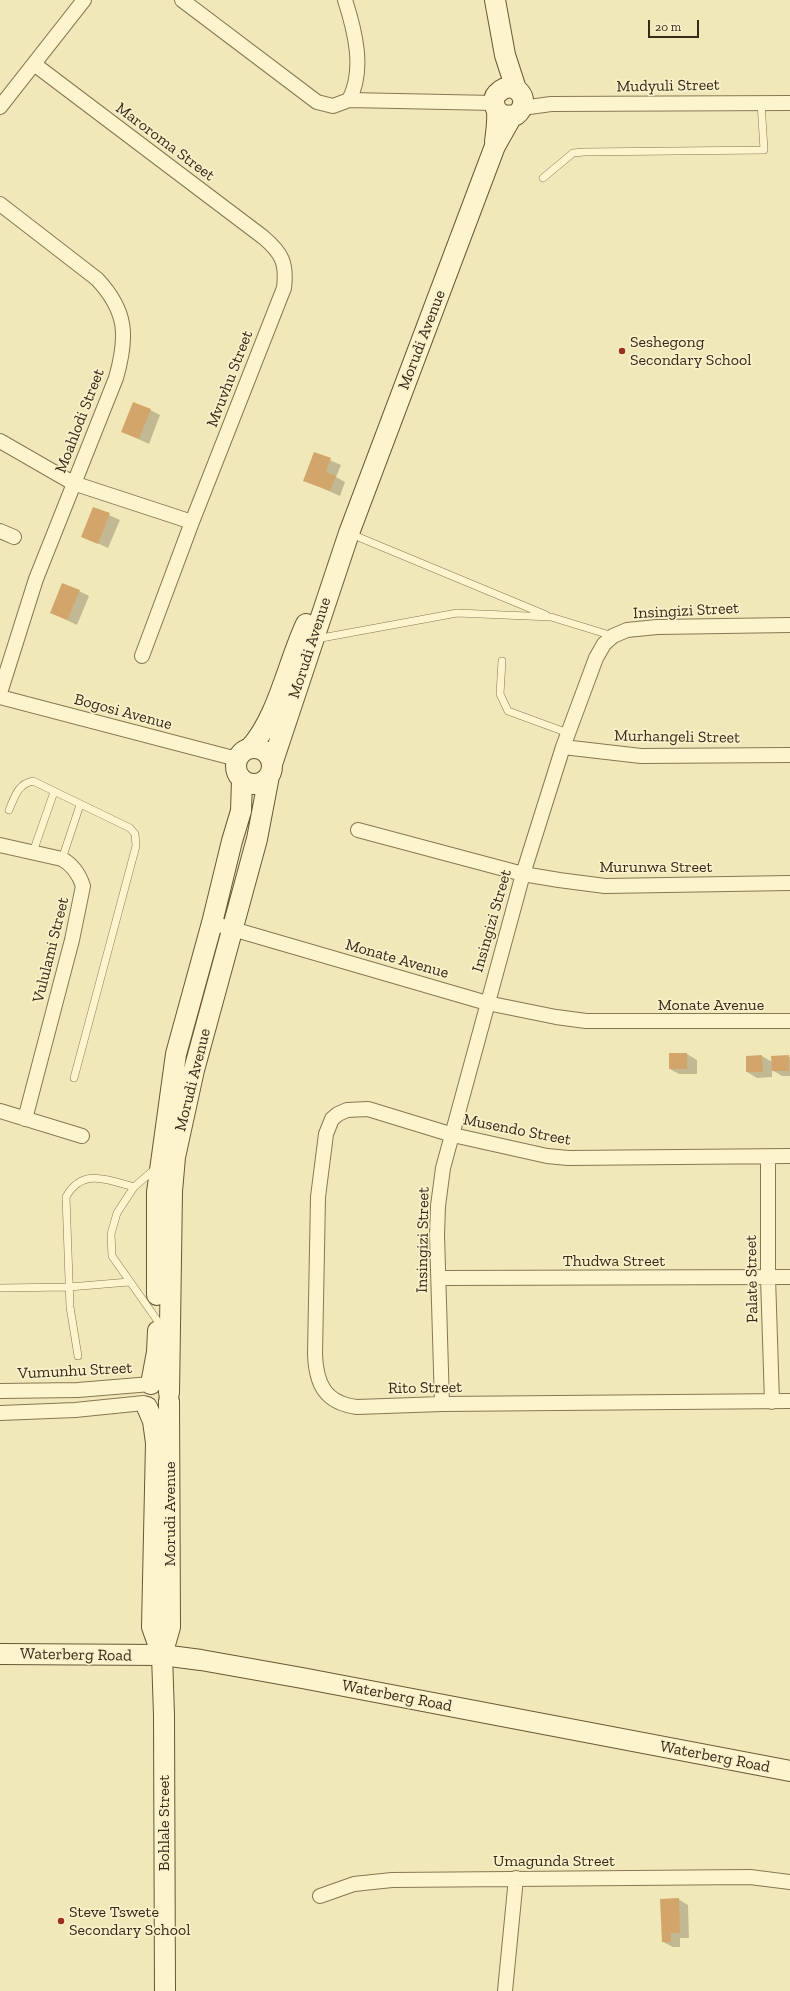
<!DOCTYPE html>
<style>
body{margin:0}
#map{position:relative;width:790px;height:1991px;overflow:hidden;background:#f1e8b9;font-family:"Zilla Slab",serif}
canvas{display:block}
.scale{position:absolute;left:648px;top:20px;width:51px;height:18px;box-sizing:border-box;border:2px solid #362b19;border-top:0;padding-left:5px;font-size:12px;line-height:14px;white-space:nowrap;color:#362b19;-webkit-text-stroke:3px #f8f1c9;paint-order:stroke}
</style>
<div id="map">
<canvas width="790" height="1991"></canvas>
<div class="scale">20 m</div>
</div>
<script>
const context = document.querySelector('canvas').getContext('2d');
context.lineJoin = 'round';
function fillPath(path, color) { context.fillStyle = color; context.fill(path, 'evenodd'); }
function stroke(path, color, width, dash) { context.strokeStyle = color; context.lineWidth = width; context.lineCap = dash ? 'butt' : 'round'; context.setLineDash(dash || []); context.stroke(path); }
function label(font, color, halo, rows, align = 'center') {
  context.font = font + ' "Zilla Slab",serif'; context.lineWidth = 3.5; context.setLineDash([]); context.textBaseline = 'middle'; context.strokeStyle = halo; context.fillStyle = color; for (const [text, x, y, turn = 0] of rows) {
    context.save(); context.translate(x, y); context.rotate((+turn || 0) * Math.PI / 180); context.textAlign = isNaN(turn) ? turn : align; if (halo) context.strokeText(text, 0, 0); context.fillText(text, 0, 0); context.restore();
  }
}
fillPath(new Path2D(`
 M 150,410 L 160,415 L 149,444 L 123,432 Z
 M 314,453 L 341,465 L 336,477 L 345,482 L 340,496 L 304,480 Z
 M 93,508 L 120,520 L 108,548 L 82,536 Z
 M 79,591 L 89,596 L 77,625 L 52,613 Z
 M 670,1054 L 687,1054 L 697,1060 L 697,1074 L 679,1074 L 670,1069 Z
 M 762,1056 L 772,1062 L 790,1057 L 790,1076 L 782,1076 L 772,1070 L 772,1077 L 757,1078 L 747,1072 L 747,1057 Z
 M 678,1899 L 688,1905 L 689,1938 L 680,1938 L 680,1947 L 673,1947 L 663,1942 Z`), '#0003');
fillPath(new Path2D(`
 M 133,402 L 151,409 L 139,439 L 121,432 Z
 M 314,452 L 331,458 L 326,472 L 336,476 L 330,491 L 303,481 Z
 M 93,507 L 110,513 L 98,544 L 81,537 Z
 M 62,583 L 80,590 L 67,620 L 50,613 Z
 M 669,1053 L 687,1053 L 687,1069 L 669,1069 Z
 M 762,1055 L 763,1072 L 746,1072 L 746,1056 Z
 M 789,1055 L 789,1071 L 772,1071 L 771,1056 Z
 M 679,1898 L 680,1933 L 671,1933 L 671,1942 L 662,1942 L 660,1899 Z`), '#d2a66b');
const lane = new Path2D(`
 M 543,178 L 573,153 L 584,152 L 764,150 L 761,102
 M 351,534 L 546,615
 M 316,639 L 457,613 L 551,617 L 613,636
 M 502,661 L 500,694 L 508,711 L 568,733
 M 9,810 C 15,796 18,784 33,781 L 130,828 L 135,834 L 136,846 L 74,1078
 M 33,852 L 54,792
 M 62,859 L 80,805
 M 156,1168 L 134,1187 L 117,1213 L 111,1234 L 112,1256 L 157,1320
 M 0,1288 L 69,1287 L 129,1282
 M 78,1356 L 70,1307 L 66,1197 C 82,1167 109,1180 134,1187`);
const street = new Path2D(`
 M 182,0 L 317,102 L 333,106 L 349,100 C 365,70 355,31 345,0
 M 34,64 L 263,237 C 282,253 287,263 284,288 L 192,522 L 142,656
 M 349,100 L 494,103
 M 0,107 L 84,0
 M 522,108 L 551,104 L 790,103
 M 0,204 L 97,279 C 127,311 128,336 116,378 L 36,579 L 0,693
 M 0,441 L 73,483 L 192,522
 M 0,531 L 14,537
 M 0,697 L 237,759
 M 563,747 L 641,756 L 790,755
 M 358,830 L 523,874 L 559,880 L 605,886 L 790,883
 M 0,845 L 62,859 C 73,865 79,874 83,886 L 72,940 L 25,1119
 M 212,923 L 487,1003 L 556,1017 L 586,1021 L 790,1021
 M 0,1111 L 82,1136
 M 790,1156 L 568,1158 L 547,1156 L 453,1135 L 368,1109 L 347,1110 L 338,1114 L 332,1119 L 326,1134 L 318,1197 L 315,1354 C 316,1384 325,1403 357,1407 L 442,1404 L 790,1401
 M 768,1157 L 768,1277 L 772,1402
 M 439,1278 L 790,1277
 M 0,1391 L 78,1390 L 151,1384
 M 442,1404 L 437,1235 L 438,1206 L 443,1168 L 523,874 L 563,747 L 596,658 L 604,644 L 613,636 L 627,630 L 657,627 L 790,625
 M 0,1413 L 75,1410 L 144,1403
 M 320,1896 L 354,1884 L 392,1880 L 750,1877 L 790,1882
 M 505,1991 L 516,1878`);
const secondary = new Path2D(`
 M 495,0 L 505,55 L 516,89
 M 495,142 C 496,133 498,121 497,111 C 496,108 494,106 494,102 C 494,98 496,94 499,92 C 514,78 534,100 516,115 L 504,116 L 497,111
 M 250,748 C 278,717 288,662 306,624
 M236 766a18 18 0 1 1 36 0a18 18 0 1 1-36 0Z
 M 272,764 L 349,533 L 495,146 L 512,116
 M 157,1295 L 157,1192 L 176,1054 L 212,923 L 232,841 L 241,811 L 242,780
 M 151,1384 L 157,1352 L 158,1331
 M 169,1393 L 172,1191 L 175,1157 L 194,1070 L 257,839 L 269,776
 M 147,1407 L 153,1421 L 156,1443 L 152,1627 L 162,1655
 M 0,1654 L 162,1655 L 201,1660 L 302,1678 L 790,1771
 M 165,1991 L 164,1715 L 162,1655 L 170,1627 L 169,1401`);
stroke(lane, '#887753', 8);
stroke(street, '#887753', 16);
stroke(secondary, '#695836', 22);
stroke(lane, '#fbf4cc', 7);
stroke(street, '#fbf4cc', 14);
stroke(secondary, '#fbf4cc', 20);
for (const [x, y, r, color] of [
 [622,351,4,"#9b301e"],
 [61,1921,4,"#9b301e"]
]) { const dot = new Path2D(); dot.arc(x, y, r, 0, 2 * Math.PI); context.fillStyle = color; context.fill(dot); stroke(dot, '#f8f1c9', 1.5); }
label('16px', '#362b19', '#f8f1c9', [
 ["Mudyuli Street",668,86,-1],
 ["Maroroma Street",165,142,37],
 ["Morudi Avenue",422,340,-69],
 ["Mvuvhu Street",230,379,-69],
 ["Moahlodi Street",80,421,-69],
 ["Insingizi Street",686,611,-3],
 ["Morudi Avenue",310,648,-72],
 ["Bogosi Avenue",123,712,15],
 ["Murhangeli Street",677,737,1],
 ["Murunwa Street",656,867],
 ["Insingizi Street",492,921,-74],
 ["Vululami Street",51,950,-76],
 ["Monate Avenue",397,959,16],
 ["Monate Avenue",711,1005],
 ["Morudi Avenue",193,1080,-76],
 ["Musendo Street",517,1130,11],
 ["Insingizi Street",423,1240,-89],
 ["Thudwa Street",614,1261],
 ["Palate Street",752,1279,-91],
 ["Vumunhu Street",75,1371,-3],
 ["Rito Street",425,1388,-1],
 ["Morudi Avenue",170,1514,-90],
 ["Waterberg Road",76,1655,1],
 ["Waterberg Road",397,1696,11],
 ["Waterberg Road",715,1757,11],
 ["Bohlale Street",164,1823,-90],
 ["Umagunda Street",554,1861]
]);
label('16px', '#362b19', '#f8f1c9', [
 ["Seshegong",630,342],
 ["Secondary School",630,360],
 ["Steve Tswete",69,1912],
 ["Secondary School",69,1930]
], 'left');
</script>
